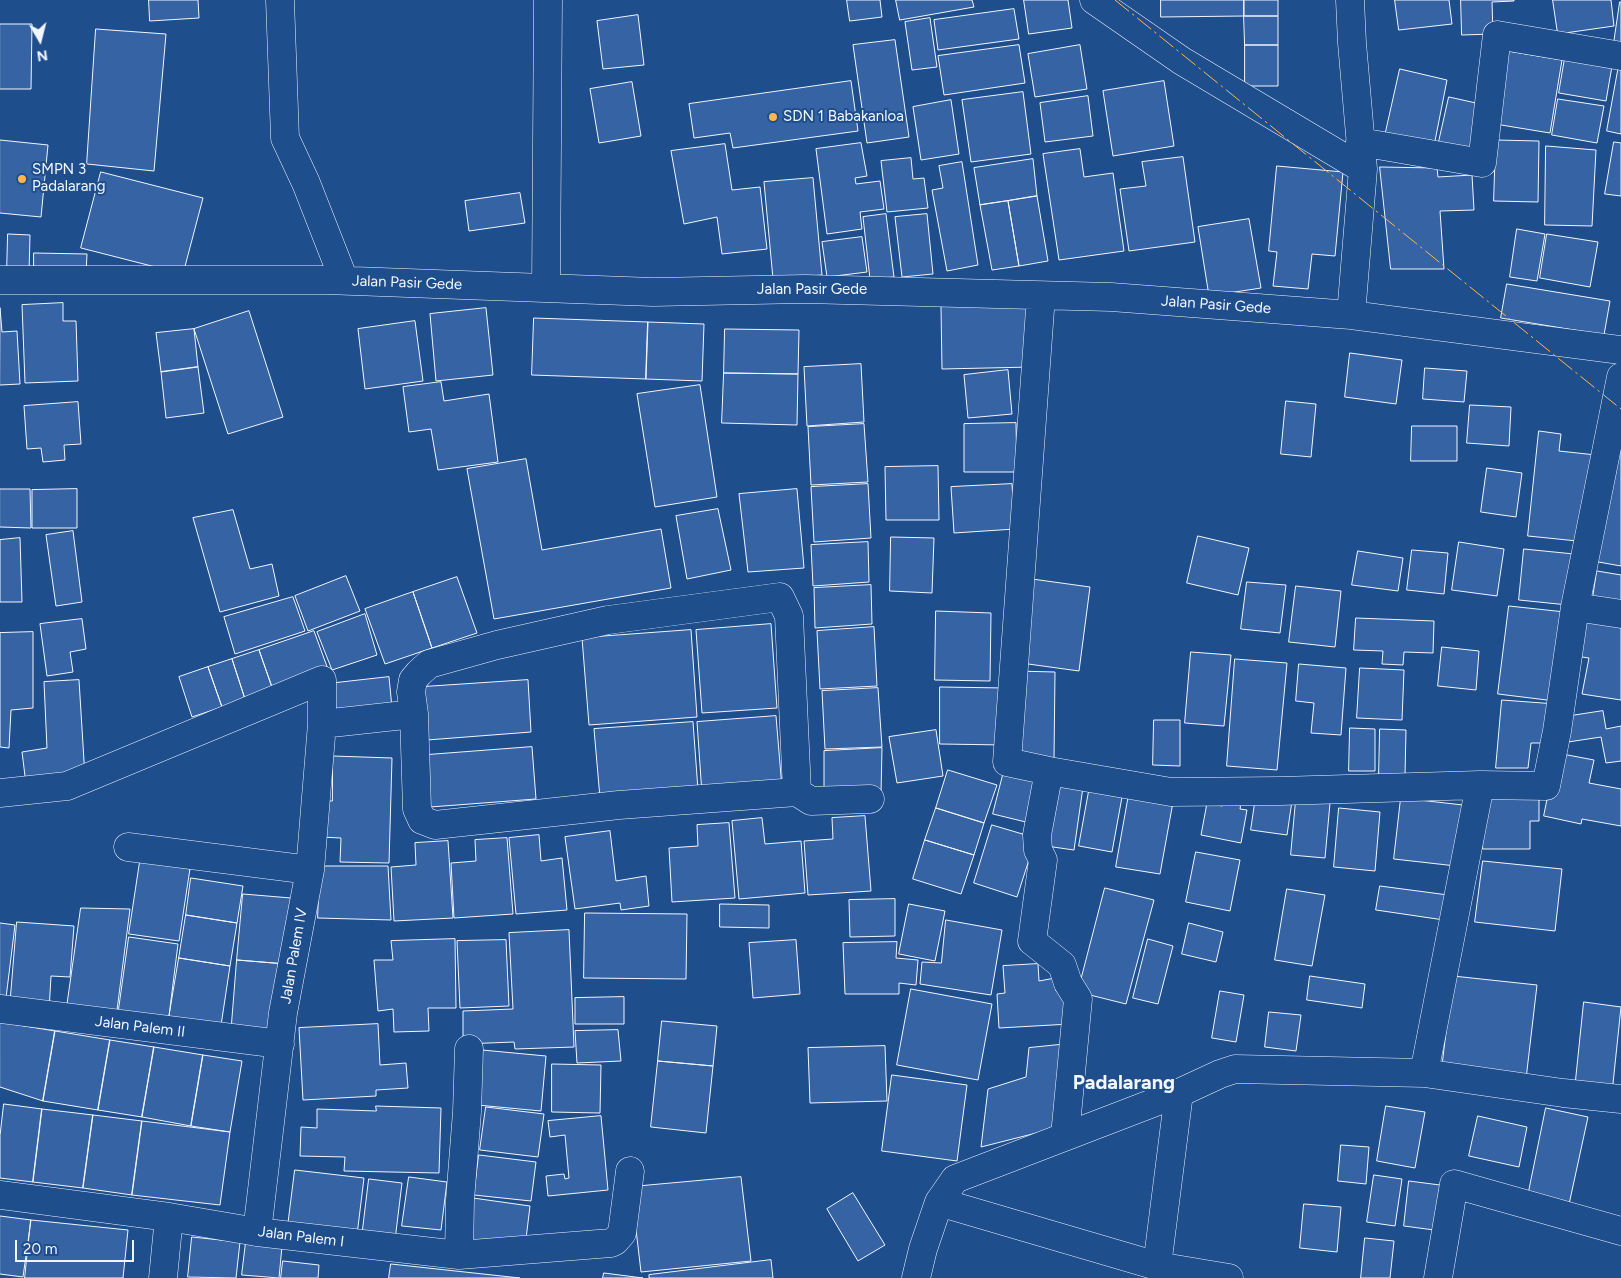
<!DOCTYPE html>
<style>
body{margin:0}
#map{position:relative;width:1621px;height:1278px;overflow:hidden;background:#1f4e8c;font-family:Figtree,sans-serif}
canvas{display:block}
.north{position:absolute;left:15px;top:15px;width:50px;height:50px;-webkit-text-stroke:4px #1f4e8c;paint-order:stroke;rotate:172deg;font-size:14px;font-weight:700;line-height:20px;text-align:center;color:#f2f6ff}
.north::after{content:'';display:block;margin:auto;width:18px;height:22px;background:#f2f6ff;clip-path:polygon(50% 0,100% 100%,50% 72%,0 100%)}
.scale{position:absolute;left:15px;top:1240px;width:119px;height:22px;box-sizing:border-box;border:2px solid #f2f6ff;border-top:0;padding-left:6px;font-size:15px;line-height:18px;white-space:nowrap;color:#f2f6ff;-webkit-text-stroke:4px #1f4e8c;paint-order:stroke}
</style>
<div id="map">
<canvas width="1621" height="1278"></canvas>
<div class="north">N</div>
<div class="scale">20 m</div>
</div>
<script>
const context = document.querySelector('canvas').getContext('2d');
context.lineJoin = 'round';
function fillPath(path, color) { context.fillStyle = color; context.fill(path, 'evenodd'); }
function stroke(path, color, width, dash) { context.strokeStyle = color; context.lineWidth = width; context.lineCap = dash ? 'butt' : 'round'; context.setLineDash(dash || []); context.stroke(path); }
function label(font, color, halo, rows, align = 'center') {
  context.font = font + ' Figtree,sans-serif'; context.lineWidth = 4; context.setLineDash([]); context.textBaseline = 'middle'; context.strokeStyle = halo; context.fillStyle = color; for (const [text, x, y, turn = 0] of rows) {
    context.save(); context.translate(x, y); context.rotate((+turn || 0) * Math.PI / 180); context.textAlign = isNaN(turn) ? turn : align; if (halo) context.strokeText(text, 0, 0); context.fillText(text, 0, 0); context.restore();
  }
}
const building = new Path2D(`
 M 149,0 L 198,0 L 199,18 L 150,21 Z
 M 847,0 L 880,0 L 882,17 L 850,21 Z
 M 896,0 L 972,0 L 974,7 L 900,20 Z
 M 1024,0 L 1068,0 L 1072,28 L 1029,34 Z
 M 1161,0 L 1244,0 L 1244,16 L 1161,17 Z
 M 1244,0 L 1278,0 L 1278,16 L 1244,16 Z
 M 1395,0 L 1449,0 L 1452,24 L 1399,30 Z
 M 1461,0 L 1514,0 L 1514,1 L 1492,2 L 1493,34 L 1462,35 Z
 M 1553,0 L 1611,0 L 1614,26 L 1558,34 Z
 M 1620,2 L 1621,2 L 1621,44 L 1614,43 Z
 M 1014,9 L 1019,39 L 938,50 L 934,20 Z
 M 638,15 L 644,65 L 603,69 L 597,21 Z
 M 1244,16 L 1278,16 L 1278,45 L 1245,45 Z
 M 930,18 L 937,67 L 912,70 L 905,22 Z
 M 0,24 L 32,24 L 31,89 L 0,89 Z
 M 96,29 L 166,34 L 154,171 L 87,164 Z
 M 895,40 L 909,137 L 867,143 L 853,45 Z
 M 1019,45 L 1025,83 L 944,95 L 938,56 Z
 M 1080,45 L 1087,89 L 1035,97 L 1028,54 Z
 M 1245,45 L 1278,45 L 1278,86 L 1245,86 Z
 M 1508,51 L 1562,60 L 1550,133 L 1495,124 Z
 M 1566,52 L 1613,60 L 1606,101 L 1559,93 Z
 M 1619,65 L 1621,65 L 1621,134 L 1607,131 Z
 M 1400,69 L 1447,80 L 1434,146 L 1385,136 Z
 M 851,81 L 858,131 L 733,148 L 730,133 L 694,138 L 689,104 Z
 M 1164,81 L 1174,146 L 1113,156 L 1103,91 Z
 M 632,82 L 641,136 L 599,143 L 590,89 Z
 M 1023,92 L 1031,154 L 971,162 L 962,100 Z
 M 1088,96 L 1093,136 L 1045,142 L 1040,103 Z
 M 1449,97 L 1485,105 L 1476,154 L 1438,146 Z
 M 1558,99 L 1604,106 L 1597,143 L 1552,135 Z
 M 951,100 L 959,154 L 921,160 L 913,107 Z
 M 0,140 L 48,145 L 41,217 L 0,213 Z
 M 1496,140 L 1539,141 L 1538,202 L 1494,201 Z
 M 1614,142 L 1621,143 L 1621,196 L 1605,194 Z
 M 861,143 L 867,176 L 855,178 L 856,184 L 880,181 L 884,209 L 860,212 L 862,229 L 827,234 L 816,149 Z
 M 725,144 L 732,190 L 760,187 L 767,249 L 722,254 L 717,217 L 684,224 L 671,151 Z
 M 1546,146 L 1596,150 L 1592,226 L 1545,225 Z
 M 1080,149 L 1084,177 L 1113,173 L 1124,251 L 1059,260 L 1043,154 Z
 M 1183,157 L 1195,242 L 1129,251 L 1120,189 L 1146,186 L 1142,162 Z
 M 911,158 L 913,179 L 924,178 L 928,208 L 887,212 L 881,161 Z
 M 1033,159 L 1037,196 L 980,205 L 974,168 Z
 M 962,162 L 978,265 L 947,271 L 932,190 L 943,188 L 939,166 Z
 M 1277,166 L 1343,172 L 1335,256 L 1312,254 L 1308,289 L 1273,286 L 1277,252 L 1269,251 Z
 M 1380,167 L 1437,168 L 1438,177 L 1472,175 L 1474,210 L 1440,211 L 1444,269 L 1391,269 Z
 M 101,172 L 203,198 L 183,274 L 81,248 Z
 M 813,178 L 822,275 L 773,279 L 764,182 Z
 M 520,193 L 525,223 L 469,231 L 465,201 Z
 M 1037,196 L 1048,261 L 1019,266 L 1008,201 Z
 M 1008,201 L 1019,266 L 992,270 L 980,205 Z
 M 886,214 L 894,277 L 870,279 L 863,217 Z
 M 927,214 L 933,274 L 902,277 L 895,217 Z
 M 1249,219 L 1261,288 L 1209,296 L 1198,227 Z
 M 1517,229 L 1545,234 L 1537,281 L 1510,277 Z
 M 8,234 L 30,235 L 29,273 L 7,272 Z
 M 1547,234 L 1598,242 L 1590,287 L 1540,278 Z
 M 862,237 L 867,272 L 827,277 L 822,242 Z
 M 34,253 L 87,254 L 86,274 L 34,273 Z
 M 1507,284 L 1610,301 L 1604,335 L 1501,318 Z
 M 63,303 L 63,321 L 76,321 L 78,381 L 25,383 L 22,305 Z
 M 1031,305 L 1032,367 L 942,369 L 941,307 Z
 M 0,308 L 2,332 L 17,331 L 20,384 L 0,385 Z
 M 486,308 L 493,375 L 436,381 L 430,314 Z
 M 249,311 L 283,417 L 228,434 L 194,329 Z
 M 534,318 L 648,322 L 646,379 L 532,375 Z
 M 415,321 L 423,381 L 365,389 L 358,329 Z
 M 648,322 L 704,324 L 702,381 L 646,379 Z
 M 194,329 L 198,367 L 161,372 L 156,333 Z
 M 725,329 L 799,330 L 798,374 L 724,373 Z
 M 1350,353 L 1402,360 L 1396,404 L 1345,397 Z
 M 861,364 L 864,422 L 807,426 L 804,367 Z
 M 198,367 L 204,413 L 166,418 L 161,372 Z
 M 1425,368 L 1467,371 L 1464,402 L 1423,399 Z
 M 1008,370 L 1012,414 L 968,418 L 964,375 Z
 M 724,373 L 798,374 L 797,425 L 722,423 Z
 M 441,382 L 444,401 L 489,394 L 498,462 L 438,470 L 431,429 L 409,432 L 403,387 Z
 M 700,385 L 717,497 L 655,507 L 637,394 Z
 M 1286,401 L 1316,404 L 1311,457 L 1281,454 Z
 M 78,402 L 81,444 L 64,445 L 65,460 L 43,462 L 41,448 L 27,449 L 24,406 Z
 M 1470,405 L 1511,407 L 1509,446 L 1467,443 Z
 M 1621,406 L 1621,566 L 1593,561 Z
 M 1016,423 L 1017,472 L 964,472 L 964,424 Z
 M 864,424 L 868,482 L 811,485 L 808,427 Z
 M 1412,426 L 1457,426 L 1457,461 L 1411,461 Z
 M 1539,431 L 1561,434 L 1559,451 L 1596,455 L 1587,542 L 1528,536 Z
 M 526,459 L 542,550 L 661,529 L 671,588 L 494,619 L 467,469 Z
 M 938,466 L 939,520 L 886,520 L 885,467 Z
 M 1487,468 L 1522,473 L 1516,517 L 1481,512 Z
 M 868,484 L 871,538 L 814,542 L 811,487 Z
 M 1012,484 L 1015,529 L 954,533 L 951,487 Z
 M 0,489 L 30,489 L 31,528 L 0,527 Z
 M 77,489 L 77,528 L 32,528 L 32,490 Z
 M 797,489 L 804,568 L 748,572 L 739,494 Z
 M 718,509 L 731,570 L 687,579 L 676,516 Z
 M 233,510 L 250,569 L 272,564 L 279,596 L 220,612 L 193,518 Z
 M 73,531 L 82,602 L 56,606 L 46,535 Z
 M 1198,536 L 1249,548 L 1238,595 L 1187,583 Z
 M 891,537 L 934,538 L 932,593 L 890,591 Z
 M 20,538 L 22,602 L 0,602 L 0,540 Z
 M 868,542 L 869,582 L 813,586 L 811,545 Z
 M 1459,542 L 1504,549 L 1497,596 L 1452,590 Z
 M 1524,549 L 1574,554 L 1568,605 L 1519,600 Z
 M 1412,550 L 1448,553 L 1444,594 L 1407,590 Z
 M 1358,551 L 1403,558 L 1398,591 L 1352,585 Z
 M 1597,571 L 1621,575 L 1621,609 L 1592,604 Z
 M 346,576 L 360,611 L 308,631 L 295,596 Z
 M 457,577 L 477,633 L 432,648 L 413,592 Z
 M 1032,579 L 1090,587 L 1079,671 L 1021,663 Z
 M 1247,582 L 1286,585 L 1280,633 L 1241,629 Z
 M 871,585 L 872,624 L 815,628 L 814,588 Z
 M 1296,586 L 1341,591 L 1335,647 L 1289,642 Z
 M 413,592 L 432,648 L 385,664 L 365,609 Z
 M 293,597 L 305,631 L 235,654 L 224,617 Z
 M 1509,606 L 1565,612 L 1555,701 L 1498,694 Z
 M 936,611 L 991,613 L 990,681 L 935,680 Z
 M 365,614 L 377,655 L 332,670 L 317,632 Z
 M 1356,618 L 1434,621 L 1433,653 L 1404,652 L 1403,665 L 1382,664 L 1383,651 L 1354,650 Z
 M 82,619 L 86,649 L 70,652 L 73,672 L 47,676 L 40,624 Z
 M 1581,620 L 1621,626 L 1621,700 L 1582,694 L 1589,658 L 1575,656 Z
 M 771,624 L 777,708 L 702,713 L 696,630 Z
 M 874,627 L 877,686 L 820,689 L 817,631 Z
 M 691,630 L 697,717 L 589,725 L 582,638 Z
 M 314,631 L 329,672 L 273,690 L 259,650 Z
 M 33,632 L 33,708 L 11,710 L 9,748 L 0,747 L 0,633 Z
 M 1442,647 L 1479,651 L 1476,690 L 1438,686 Z
 M 259,650 L 273,690 L 245,699 L 232,659 Z
 M 1191,652 L 1231,655 L 1224,726 L 1185,723 Z
 M 232,659 L 245,699 L 222,707 L 208,667 Z
 M 1235,659 L 1287,663 L 1277,770 L 1227,766 Z
 M 1299,664 L 1346,668 L 1341,735 L 1311,733 L 1314,703 L 1296,701 Z
 M 208,667 L 222,707 L 192,717 L 179,677 Z
 M 1360,668 L 1404,670 L 1402,720 L 1357,718 Z
 M 1015,671 L 1055,672 L 1054,758 L 1013,757 Z
 M 389,677 L 392,708 L 330,715 L 327,684 Z
 M 79,680 L 85,777 L 26,784 L 22,752 L 47,748 L 44,682 Z
 M 528,680 L 531,732 L 427,740 L 423,687 Z
 M 940,687 L 1006,688 L 1005,745 L 940,744 Z
 M 878,688 L 882,747 L 825,749 L 822,691 Z
 M 1502,700 L 1556,704 L 1551,743 L 1531,743 L 1528,768 L 1496,768 Z
 M 1603,711 L 1606,729 L 1621,726 L 1621,761 L 1606,763 L 1601,737 L 1568,742 L 1564,717 Z
 M 776,716 L 782,788 L 702,794 L 697,722 Z
 M 1154,720 L 1180,720 L 1180,766 L 1153,765 Z
 M 693,722 L 698,790 L 600,798 L 594,729 Z
 M 1350,728 L 1375,729 L 1375,771 L 1349,771 Z
 M 1380,729 L 1406,730 L 1405,776 L 1379,775 Z
 M 936,730 L 943,776 L 897,783 L 889,737 Z
 M 532,747 L 536,799 L 430,807 L 427,755 Z
 M 882,748 L 881,794 L 824,797 L 824,751 Z
 M 1557,753 L 1594,760 L 1589,783 L 1621,789 L 1621,826 L 1582,819 L 1581,824 L 1544,816 Z
 M 333,756 L 392,758 L 389,863 L 340,862 L 341,838 L 320,837 L 321,801 L 332,801 Z
 M 1005,767 L 1046,777 L 1034,824 L 993,814 Z
 M 948,770 L 997,785 L 984,823 L 936,808 Z
 M 1049,782 L 1083,787 L 1074,850 L 1039,845 Z
 M 1089,791 L 1122,797 L 1112,852 L 1079,846 Z
 M 1129,794 L 1173,802 L 1160,874 L 1116,867 Z
 M 1483,795 L 1539,795 L 1539,821 L 1530,821 L 1530,849 L 1483,849 Z
 M 1256,796 L 1292,801 L 1287,835 L 1251,830 Z
 M 1401,798 L 1463,805 L 1456,866 L 1394,859 Z
 M 1296,800 L 1330,803 L 1325,858 L 1291,855 Z
 M 1223,801 L 1241,803 L 1240,809 L 1247,810 L 1241,843 L 1201,835 L 1207,803 L 1222,806 Z
 M 936,808 L 984,823 L 974,855 L 925,840 Z
 M 1339,808 L 1380,812 L 1375,871 L 1334,867 Z
 M 865,816 L 871,891 L 808,895 L 804,841 L 833,839 L 832,818 Z
 M 762,818 L 765,844 L 801,841 L 805,893 L 739,899 L 732,821 Z
 M 729,823 L 735,898 L 672,902 L 669,848 L 698,846 L 697,825 Z
 M 992,825 L 1036,838 L 1017,897 L 974,883 Z
 M 610,831 L 616,881 L 646,876 L 649,906 L 621,910 L 620,903 L 575,909 L 565,837 Z
 M 539,835 L 541,861 L 562,858 L 567,910 L 516,914 L 509,838 Z
 M 507,838 L 513,914 L 454,918 L 451,863 L 476,861 L 475,840 Z
 M 925,840 L 974,855 L 961,894 L 913,879 Z
 M 448,841 L 453,918 L 394,921 L 391,867 L 416,865 L 415,843 Z
 M 1196,852 L 1240,860 L 1230,911 L 1186,902 Z
 M 141,855 L 191,862 L 179,941 L 129,934 Z
 M 1483,861 L 1562,869 L 1555,931 L 1475,922 Z
 M 320,866 L 388,866 L 391,920 L 318,918 Z
 M 191,878 L 243,886 L 237,923 L 186,915 Z
 M 1380,886 L 1448,895 L 1444,920 L 1376,910 Z
 M 1105,888 L 1154,900 L 1126,1004 L 1078,992 Z
 M 1287,889 L 1325,895 L 1312,966 L 1275,960 Z
 M 243,894 L 291,898 L 286,964 L 237,960 Z
 M 895,899 L 895,936 L 850,937 L 849,900 Z
 M 720,904 L 769,905 L 769,928 L 720,927 Z
 M 909,904 L 945,911 L 935,961 L 899,954 Z
 M 81,908 L 130,909 L 116,1018 L 66,1014 Z
 M 585,913 L 687,914 L 686,979 L 584,978 Z
 M 186,915 L 237,923 L 230,966 L 179,958 Z
 M 946,920 L 1002,930 L 991,995 L 920,984 L 922,962 L 941,963 Z
 M 17,922 L 74,926 L 70,977 L 51,976 L 49,1011 L 10,1007 Z
 M 0,923 L 15,925 L 5,1006 L 0,1005 Z
 M 1189,923 L 1223,932 L 1216,962 L 1182,954 Z
 M 569,930 L 574,1047 L 515,1049 L 514,1042 L 463,1044 L 463,1011 L 513,1009 L 509,933 Z
 M 129,937 L 178,944 L 168,1024 L 118,1016 Z
 M 455,939 L 456,1008 L 428,1008 L 429,1031 L 394,1032 L 393,1009 L 378,1011 L 374,960 L 393,960 L 391,941 Z
 M 1148,939 L 1173,946 L 1158,1004 L 1133,998 Z
 M 506,940 L 509,1006 L 460,1008 L 457,941 Z
 M 796,940 L 800,994 L 753,998 L 749,943 Z
 M 897,942 L 896,958 L 918,960 L 916,985 L 899,983 L 899,994 L 845,994 L 843,943 Z
 M 179,958 L 230,966 L 220,1032 L 168,1024 Z
 M 237,960 L 286,964 L 280,1039 L 231,1035 Z
 M 1038,964 L 1039,981 L 1055,978 L 1056,991 L 1069,990 L 1070,1024 L 999,1028 L 997,994 L 1005,993 L 1003,966 Z
 M 1310,976 L 1365,984 L 1362,1008 L 1307,1000 Z
 M 1453,976 L 1537,985 L 1526,1079 L 1442,1069 Z
 M 911,989 L 992,1004 L 978,1080 L 897,1065 Z
 M 1220,991 L 1244,995 L 1236,1042 L 1212,1038 Z
 M 624,997 L 624,1024 L 575,1024 L 575,998 Z
 M 1584,1002 L 1621,1007 L 1612,1093 L 1575,1089 Z
 M 1269,1012 L 1301,1015 L 1296,1051 L 1265,1047 Z
 M 662,1021 L 717,1026 L 713,1066 L 658,1061 Z
 M 0,1022 L 55,1031 L 43,1101 L 0,1087 Z
 M 378,1024 L 380,1065 L 406,1063 L 408,1088 L 376,1090 L 376,1096 L 303,1100 L 299,1028 Z
 M 618,1030 L 621,1061 L 577,1063 L 575,1031 Z
 M 55,1031 L 110,1040 L 98,1110 L 43,1101 Z
 M 110,1040 L 154,1047 L 142,1117 L 98,1110 Z
 M 1068,1044 L 1060,1127 L 981,1147 L 988,1089 L 1026,1077 L 1029,1048 Z
 M 885,1046 L 887,1101 L 810,1103 L 808,1048 Z
 M 154,1047 L 203,1055 L 191,1126 L 142,1117 Z
 M 482,1050 L 546,1056 L 541,1111 L 477,1105 Z
 M 203,1055 L 242,1061 L 230,1132 L 191,1126 Z
 M 658,1061 L 713,1066 L 706,1133 L 651,1127 Z
 M 552,1064 L 601,1065 L 600,1113 L 552,1112 Z
 M 892,1075 L 967,1085 L 957,1161 L 882,1151 Z
 M 4,1104 L 42,1109 L 33,1182 L 0,1178 L 0,1136 Z
 M 376,1106 L 441,1108 L 439,1173 L 344,1171 L 345,1157 L 300,1156 L 301,1127 L 317,1128 L 317,1109 L 376,1111 Z
 M 1386,1106 L 1425,1112 L 1415,1168 L 1377,1161 Z
 M 486,1107 L 544,1114 L 538,1157 L 480,1150 Z
 M 1546,1108 L 1588,1117 L 1568,1209 L 1527,1201 Z
 M 42,1109 L 93,1115 L 83,1188 L 33,1182 Z
 M 93,1115 L 142,1121 L 132,1195 L 83,1188 Z
 M 601,1116 L 608,1190 L 548,1196 L 546,1176 L 564,1174 L 565,1179 L 569,1178 L 565,1135 L 550,1137 L 548,1121 Z
 M 1478,1116 L 1527,1127 L 1519,1167 L 1469,1156 Z
 M 142,1121 L 230,1132 L 220,1205 L 132,1195 Z
 M 1341,1145 L 1369,1147 L 1366,1184 L 1338,1181 Z
 M 479,1155 L 536,1162 L 531,1201 L 474,1195 Z
 M 295,1170 L 364,1178 L 357,1235 L 288,1226 Z
 M 1374,1175 L 1402,1179 L 1395,1226 L 1367,1222 Z
 M 409,1177 L 447,1182 L 441,1230 L 402,1226 Z
 M 741,1177 L 751,1261 L 641,1272 L 631,1187 Z
 M 369,1179 L 402,1183 L 395,1240 L 362,1237 Z
 M 1409,1181 L 1440,1185 L 1434,1230 L 1404,1226 Z
 M 853,1193 L 885,1245 L 858,1261 L 827,1209 Z
 M 473,1198 L 530,1206 L 525,1247 L 468,1240 Z
 M 1304,1204 L 1341,1207 L 1337,1252 L 1300,1248 Z
 M 0,1216 L 31,1220 L 23,1277 L 0,1274 Z
 M 31,1220 L 128,1230 L 123,1278 L 25,1278 Z
 M 192,1237 L 240,1242 L 236,1278 L 188,1277 Z
 M 1365,1238 L 1394,1241 L 1390,1278 L 1361,1278 Z
 M 246,1242 L 282,1246 L 279,1278 L 242,1275 Z
 M 771,1260 L 773,1278 L 649,1278 L 649,1275 Z
 M 283,1261 L 319,1265 L 318,1278 L 281,1278 Z
 M 391,1264 L 520,1278 L 389,1278 Z
 M 604,1273 L 643,1278 L 603,1278 Z`);
fillPath(building, '#3563a3');
stroke(building, '#f2f6ff', 1);
const minor = new Path2D(`
 M 280,0 L 285,138 L 306,183 L 344,280
 M 1094,0 L 1182,61 L 1363,169
 M 1350,0 L 1352,43 L 1363,169 L 1351,315
 M 1360,142 L 1482,163 L 1497,35 L 1621,56
 M 0,280 L 326,280 L 653,292 L 805,289 L 1111,297 L 1351,315 L 1621,350
 M 546,288 L 548,0
 M 1041,296 L 1007,762 L 1049,771 L 1037,835 L 1038,850 L 1043,860 L 1032,941 L 1062,965 L 1068,983 L 1078,999 L 1065,1136
 M 1575,607 L 1621,614
 M 322,724 L 414,714
 M 1049,771 L 1171,792 L 1280,791 L 1480,785 L 1546,786 L 1557,731 L 1575,607 L 1621,377
 M 797,792 L 789,616 L 780,597 L 608,620 L 497,645 L 429,664 L 419,673 L 413,680 L 411,692 L 414,714 L 417,809 L 422,820 L 435,825 L 619,805 L 797,792 L 811,801 L 870,799
 M 0,793 L 67,786 L 322,680 L 322,724 L 310,870 L 283,1013 L 257,1232
 M 128,847 L 310,870
 M 0,1009 L 280,1044
 M 1424,1073 L 1480,785
 M 1179,1093 L 1157,1266 L 1229,1278
 M 0,1195 L 169,1217 L 257,1232 L 459,1255 L 611,1243 L 615,1241 L 622,1233 L 630,1171
 M 939,1202 L 1157,1266
 M 459,1255 L 460,1200 L 467,1112 L 469,1049
 M 163,1278 L 169,1217
 M 916,1278 L 923,1249 L 939,1202 L 955,1179 L 1179,1093 L 1220,1074 L 1235,1069 L 1424,1073 L 1563,1093 L 1621,1099
 M 1438,1278 L 1454,1184 L 1621,1231`);
stroke(minor, '#f2f6ff', 29);
stroke(minor, '#1f4e8c', 28);
stroke(new Path2D(`
 M 1115,0 L 1621,409`), '#ffb74d', 1, [18, 4, 2.5, 4]);
for (const [x, y, r, color] of [
 [773,117,5,"#ffb74d"],
 [22,179,5,"#ffb74d"]
]) { const dot = new Path2D(); dot.arc(x, y, r, 0, 2 * Math.PI); context.fillStyle = color; context.fill(dot); stroke(dot, '#1f4e8c', 2); }
label('15px', '#f2f6ff', '#1f4e8c', [
 ["SDN 1 Babakanloa",783,117],
 ["SMPN 3",32,170],
 ["Padalarang",32,187]
], 'left');
label('15px', '#f2f6ff', '#1f4e8c', [
 ["Jalan Pasir Gede",407,283,2],
 ["Jalan Pasir Gede",812,290],
 ["Jalan Pasir Gede",1216,305,4],
 ["Jalan Palem IV",294,956,-80],
 ["Jalan Palem II",140,1027,7],
 ["Jalan Palem I",301,1237,7]
]);
label('bold 20px', '#f2f6ff', '#1f4e8c', [
 ["Padalarang",1124,1083]
]);
</script>
